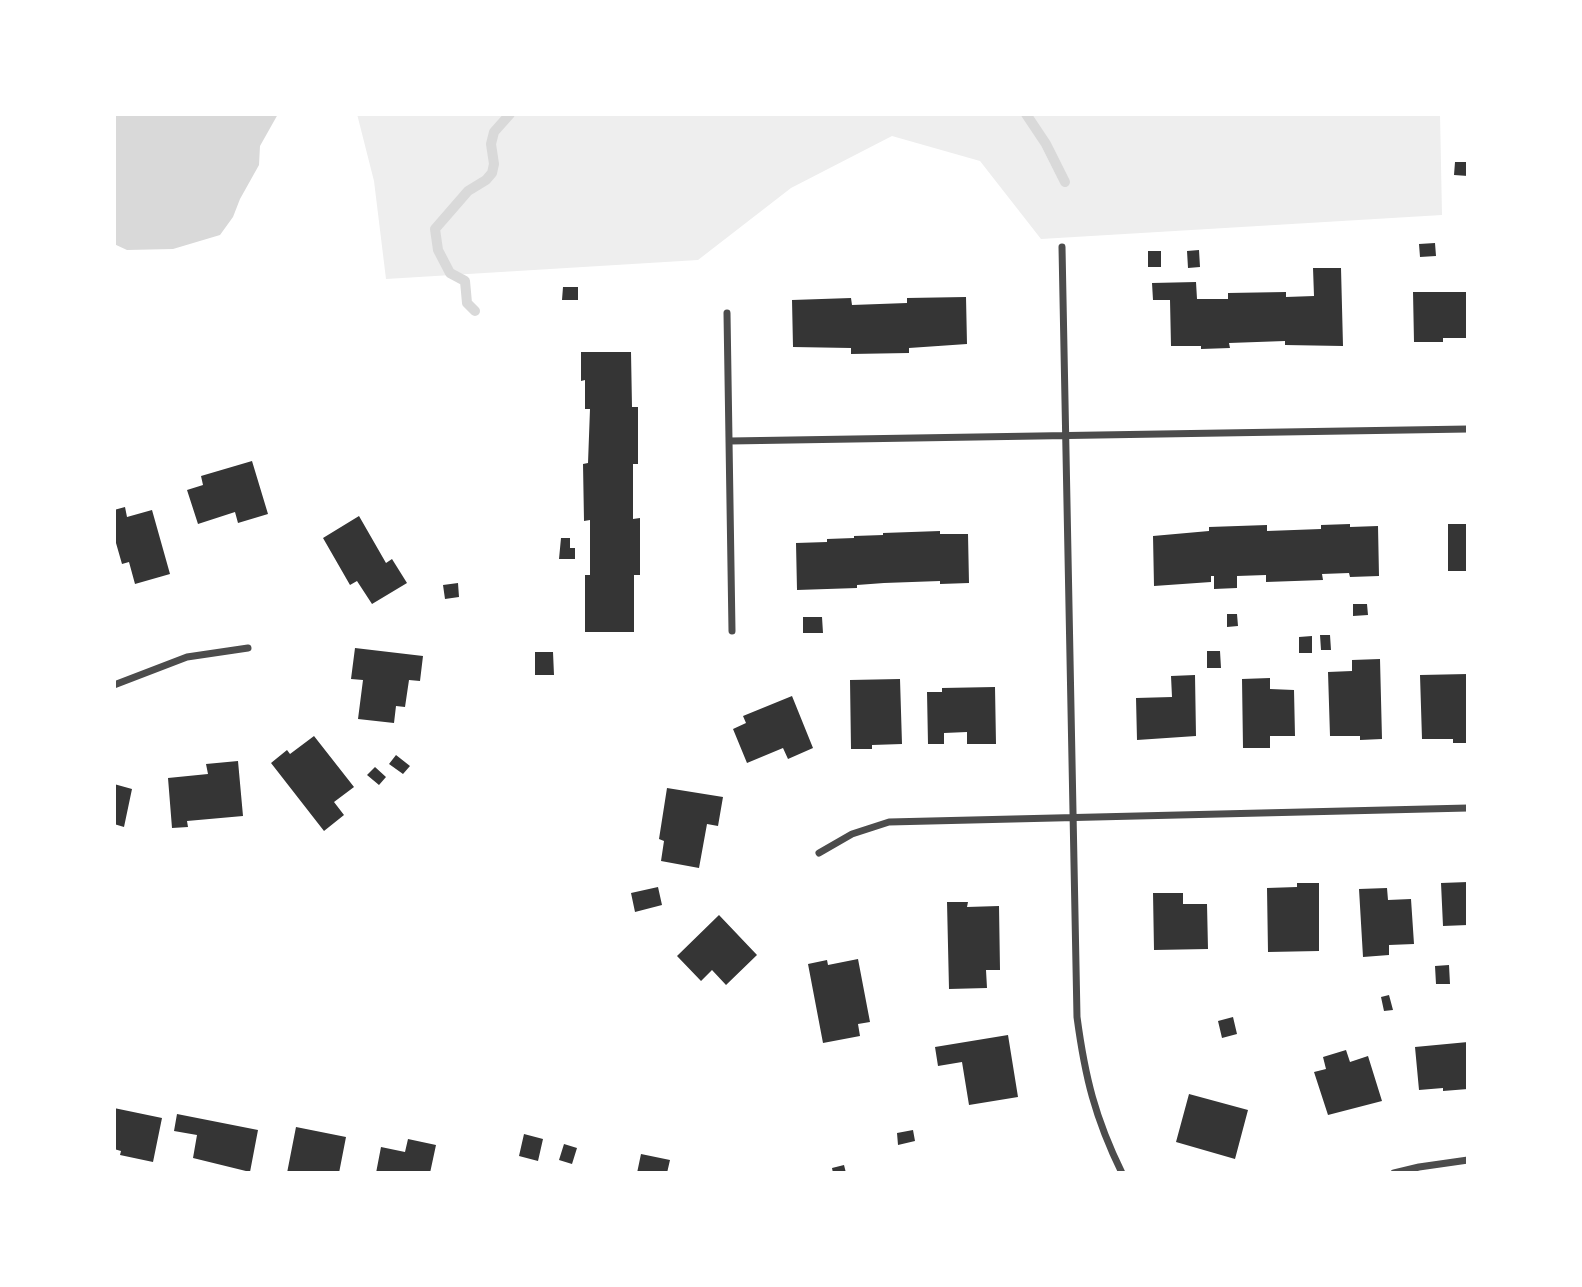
<!DOCTYPE html>
<style>
body{margin:0}
#map{position:relative;width:1582px;height:1287px;overflow:hidden;background:#fff;font-family:"Fira Sans",sans-serif}
canvas{display:block}
.frame{position:absolute;inset:0;border:116px solid #fff;pointer-events:none}
</style>
<div id="map">
<canvas width="1582" height="1287"></canvas>
<div class="frame"></div>
</div>
<script>
const context = document.querySelector('canvas').getContext('2d');
context.lineJoin = 'round';
function fillPath(path, color) { context.fillStyle = color; context.fill(path, 'evenodd'); }
function stroke(path, color, width, dash) { context.strokeStyle = color; context.lineWidth = width; context.lineCap = dash ? 'butt' : 'round'; context.setLineDash(dash || []); context.stroke(path); }
fillPath(new Path2D(`
 M 357,114 L 1440,114 L 1442,215 L 1041,239 L 980,161 L 892,136 L 791,188 L 698,260 L 386,279 L 374,181 Z`), '#eee');
fillPath(new Path2D(`
 M 114,114 L 278,114 L 260,146 L 259,165 L 240,199 L 233,217 L 220,235 L 173,249 L 127,250 L 114,244 Z`), '#d9d9d9');
stroke(new Path2D(`
 M 1026,114 L 1046,144 L 1065,182
 M 475,311 L 467,303 L 465,281 L 450,273 L 438,250 L 435,229 L 468,191 L 486,180 L 492,173 L 494,164 L 491,144 L 494,132 L 510,114`), '#d9d9d9', 10);
fillPath(new Path2D(`
 M 1455,162 L 1468,162 L 1468,176 L 1454,175 Z
 M 1435,243 L 1436,256 L 1420,257 L 1419,244 Z
 M 1199,250 L 1200,267 L 1188,268 L 1187,251 Z
 M 1148,251 L 1161,251 L 1161,267 L 1148,267 Z
 M 1313,268 L 1341,268 L 1343,346 L 1285,345 L 1285,341 L 1229,343 L 1230,348 L 1201,349 L 1201,346 L 1171,346 L 1170,300 L 1153,300 L 1152,283 L 1196,282 L 1197,299 L 1228,299 L 1228,293 L 1286,292 L 1286,297 L 1314,296 Z
 M 563,287 L 578,287 L 578,300 L 562,300 Z
 M 1413,292 L 1468,292 L 1468,338 L 1443,338 L 1443,342 L 1414,342 Z
 M 966,297 L 967,344 L 909,348 L 909,353 L 851,354 L 851,348 L 793,347 L 792,300 L 851,298 L 852,305 L 907,303 L 907,298 Z
 M 581,352 L 631,352 L 632,407 L 638,407 L 638,464 L 633,464 L 633,519 L 640,518 L 640,575 L 634,575 L 634,632 L 585,632 L 585,575 L 590,575 L 590,520 L 584,521 L 583,464 L 588,463 L 590,409 L 585,409 L 585,380 L 581,381 Z
 M 252,461 L 268,514 L 238,523 L 235,512 L 198,524 L 187,490 L 203,485 L 201,476 Z
 M 125,507 L 127,517 L 152,510 L 170,574 L 135,584 L 129,562 L 122,564 L 114,536 L 114,510 Z
 M 359,516 L 386,563 L 392,559 L 407,583 L 372,604 L 357,581 L 350,585 L 323,538 Z
 M 1350,524 L 1350,527 L 1378,526 L 1379,576 L 1350,577 L 1349,573 L 1322,574 L 1323,580 L 1266,582 L 1266,575 L 1237,576 L 1237,588 L 1214,589 L 1214,576 L 1211,576 L 1211,582 L 1154,586 L 1153,536 L 1209,531 L 1209,527 L 1267,525 L 1267,531 L 1321,529 L 1321,525 Z
 M 1448,524 L 1468,524 L 1468,571 L 1448,571 Z
 M 940,531 L 940,534 L 968,534 L 969,583 L 940,584 L 940,581 L 884,583 L 857,585 L 857,588 L 797,590 L 796,543 L 827,542 L 827,539 L 854,538 L 854,536 L 883,535 L 883,533 Z
 M 561,538 L 570,538 L 570,548 L 575,548 L 575,559 L 559,559 Z
 M 458,583 L 459,597 L 445,599 L 443,585 Z
 M 1353,604 L 1367,604 L 1368,615 L 1353,616 Z
 M 1227,614 L 1237,614 L 1238,626 L 1227,627 Z
 M 803,617 L 822,617 L 823,633 L 803,633 Z
 M 1320,635 L 1330,635 L 1331,650 L 1321,650 Z
 M 1312,636 L 1312,653 L 1299,653 L 1299,637 Z
 M 355,648 L 423,656 L 420,681 L 409,680 L 405,707 L 396,706 L 394,723 L 358,719 L 363,680 L 351,679 Z
 M 1207,651 L 1220,651 L 1221,668 L 1207,668 Z
 M 535,652 L 553,652 L 554,675 L 535,675 Z
 M 1380,659 L 1382,739 L 1360,740 L 1360,736 L 1330,736 L 1328,672 L 1352,671 L 1352,660 Z
 M 1468,674 L 1468,743 L 1453,743 L 1453,739 L 1422,739 L 1420,675 Z
 M 1195,675 L 1196,736 L 1137,740 L 1136,698 L 1172,697 L 1171,676 Z
 M 1270,678 L 1270,689 L 1294,690 L 1295,736 L 1270,736 L 1270,748 L 1243,748 L 1242,679 Z
 M 900,679 L 902,744 L 872,745 L 872,749 L 851,749 L 850,680 Z
 M 995,687 L 996,744 L 967,744 L 967,732 L 944,733 L 944,744 L 928,744 L 927,692 L 942,692 L 942,688 Z
 M 792,696 L 813,748 L 788,759 L 783,748 L 747,763 L 733,729 L 746,723 L 743,716 Z
 M 314,736 L 354,787 L 334,802 L 344,815 L 324,831 L 271,763 L 287,750 L 290,754 Z
 M 396,755 L 410,766 L 403,774 L 389,764 Z
 M 238,761 L 243,816 L 187,821 L 188,827 L 172,828 L 168,778 L 208,774 L 206,764 Z
 M 375,767 L 386,777 L 379,785 L 367,775 Z
 M 114,784 L 132,789 L 124,827 L 114,824 Z
 M 667,788 L 723,797 L 718,826 L 707,824 L 699,868 L 661,861 L 664,841 L 659,839 Z
 M 1468,882 L 1468,925 L 1443,926 L 1441,883 Z
 M 1297,883 L 1319,883 L 1319,951 L 1268,952 L 1267,888 L 1297,887 Z
 M 658,887 L 662,905 L 635,912 L 631,893 Z
 M 1387,888 L 1388,900 L 1411,899 L 1414,944 L 1389,945 L 1389,955 L 1363,957 L 1359,889 Z
 M 1153,893 L 1183,893 L 1183,904 L 1207,904 L 1208,949 L 1154,950 Z
 M 947,902 L 968,902 L 967,907 L 999,906 L 1000,970 L 986,970 L 987,988 L 949,989 Z
 M 719,915 L 757,955 L 726,985 L 712,970 L 701,981 L 677,956 Z
 M 858,959 L 870,1022 L 858,1024 L 860,1036 L 823,1043 L 808,964 L 827,960 L 828,965 Z
 M 1449,965 L 1450,984 L 1436,984 L 1435,966 Z
 M 1389,995 L 1393,1010 L 1384,1011 L 1381,997 Z
 M 1233,1017 L 1237,1034 L 1222,1038 L 1218,1021 Z
 M 1008,1035 L 1018,1097 L 969,1105 L 962,1062 L 938,1066 L 935,1047 Z
 M 1468,1042 L 1468,1089 L 1443,1091 L 1443,1088 L 1419,1090 L 1415,1047 Z
 M 1346,1050 L 1350,1062 L 1368,1056 L 1382,1101 L 1328,1115 L 1314,1072 L 1326,1069 L 1323,1057 Z
 M 1189,1094 L 1248,1110 L 1235,1159 L 1176,1142 Z
 M 114,1108 L 162,1118 L 153,1162 L 120,1155 L 121,1151 L 114,1149 Z
 M 177,1114 L 258,1130 L 250,1172 L 193,1158 L 197,1135 L 174,1131 Z
 M 296,1127 L 346,1137 L 339,1173 L 287,1173 Z
 M 913,1130 L 915,1141 L 898,1145 L 897,1133 Z
 M 524,1134 L 543,1139 L 538,1161 L 519,1156 Z
 M 408,1139 L 436,1145 L 430,1173 L 376,1173 L 381,1147 L 405,1152 Z
 M 564,1144 L 577,1148 L 572,1164 L 559,1160 Z
 M 641,1154 L 670,1160 L 667,1173 L 637,1173 Z
 M 844,1165 L 846,1173 L 833,1173 L 832,1168 Z`), '#353535');
stroke(new Path2D(`
 M 1062,247 L 1077,1017 C 1085,1077 1095,1118 1122,1173
 M 727,313 L 732,631
 M 730,441 L 1468,429
 M 114,685 L 187,657 L 248,648
 M 819,853 L 852,834 L 889,822 L 1468,808
 M 1394,1173 L 1419,1167 L 1468,1160`), '#4c4c4c', 7);
</script>
